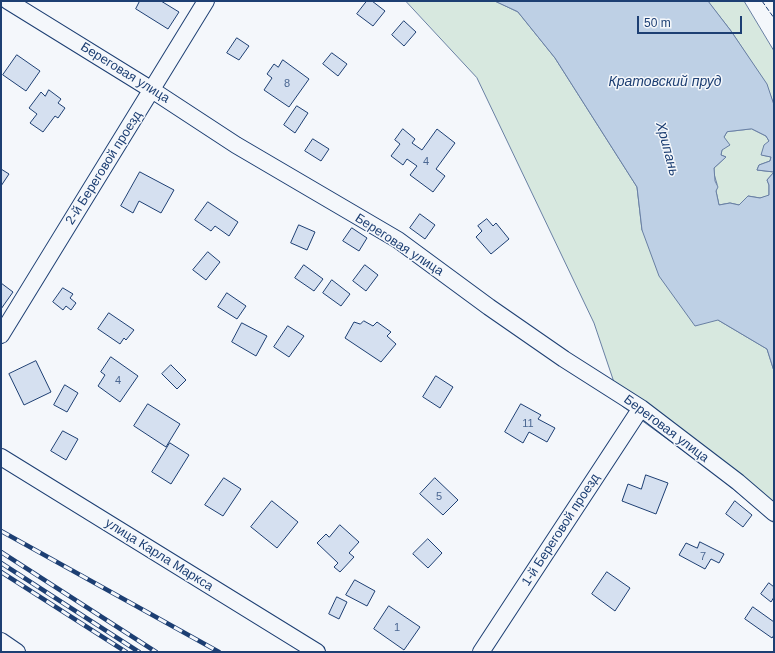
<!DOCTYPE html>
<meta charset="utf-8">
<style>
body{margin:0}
#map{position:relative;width:775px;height:653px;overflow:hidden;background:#f4f7fb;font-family:Helvetica,sans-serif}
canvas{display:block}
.frame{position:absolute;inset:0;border:2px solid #1d3f73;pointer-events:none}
.scale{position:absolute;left:637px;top:16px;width:105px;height:18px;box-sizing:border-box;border:2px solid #1d3f73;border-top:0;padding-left:5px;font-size:12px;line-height:14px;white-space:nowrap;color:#1d3f73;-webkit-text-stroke:3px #f4f7fb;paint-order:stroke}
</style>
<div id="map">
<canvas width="775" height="653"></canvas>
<div class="frame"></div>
<div class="scale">50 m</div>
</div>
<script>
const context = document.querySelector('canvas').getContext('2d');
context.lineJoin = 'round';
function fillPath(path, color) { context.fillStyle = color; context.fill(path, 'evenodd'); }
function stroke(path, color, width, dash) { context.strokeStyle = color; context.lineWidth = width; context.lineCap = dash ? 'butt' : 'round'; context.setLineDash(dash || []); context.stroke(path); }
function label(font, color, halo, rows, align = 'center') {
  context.font = font + ' Helvetica,sans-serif'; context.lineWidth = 3; context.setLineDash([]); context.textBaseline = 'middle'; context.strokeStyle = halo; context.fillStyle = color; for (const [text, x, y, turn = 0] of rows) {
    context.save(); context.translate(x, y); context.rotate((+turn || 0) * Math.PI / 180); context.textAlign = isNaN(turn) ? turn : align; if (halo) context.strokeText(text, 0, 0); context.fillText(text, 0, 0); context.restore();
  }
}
const green = new Path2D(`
 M 406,1 L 495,1 L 518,12 L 555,58 L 637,187 L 642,230 L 718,320 L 767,349 L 774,371 L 774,523 L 715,474 L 622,406 L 594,323 L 477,78 Z
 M 708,1 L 744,1 L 774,51 L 774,105 L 766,84 L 731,31 Z
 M 752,129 L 766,136 L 769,141 L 762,155 L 771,157 L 770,161 L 759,165 L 757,170 L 774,172 L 767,180 L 769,185 L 769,196 L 760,198 L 748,196 L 739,205 L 730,203 L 719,205 L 716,191 L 717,184 L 714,174 L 714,168 L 726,157 L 721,155 L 724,137 L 727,132 Z`);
fillPath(green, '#d7e8df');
stroke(green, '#687fa3', 1);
const water = new Path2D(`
 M 495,1 L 708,1 L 731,31 L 767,84 L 774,105 L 774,371 L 767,349 L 718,320 L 695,326 L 659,276 L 642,230 L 637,187 L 555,58 L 518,12 ZM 752,129 L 766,136 L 769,141 L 764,145 L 761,155 L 771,157 L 770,161 L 759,165 L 757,170 L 774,172 L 767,180 L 769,185 L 769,195 L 760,198 L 748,196 L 739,205 L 730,203 L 719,205 L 716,191 L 718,187 L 715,181 L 714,168 L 726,157 L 721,155 L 722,150 L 730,145 L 724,137 L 727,132 Z`);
fillPath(water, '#bed0e5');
stroke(water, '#687fa3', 1);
const building = new Path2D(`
 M 140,1 L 161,1 L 179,12 L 168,29 L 136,9 Z
 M 367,1 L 372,1 L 385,11 L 373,26 L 357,14 Z
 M 404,21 L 416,32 L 404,46 L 392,35 Z
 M 237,38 L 249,46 L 239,60 L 227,53 Z
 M 332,53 L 347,64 L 338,76 L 323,64 Z
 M 17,55 L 40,71 L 26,91 L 3,75 Z
 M 283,60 L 309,79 L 289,107 L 264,90 L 272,78 L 267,74 L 274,64 L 278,67 Z
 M 49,90 L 61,99 L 58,103 L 65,108 L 58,118 L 55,116 L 43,132 L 30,123 L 37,114 L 29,108 L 41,92 L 45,96 Z
 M 297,106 L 308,113 L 295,133 L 284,125 Z
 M 403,129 L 415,139 L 412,143 L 422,150 L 437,129 L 455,143 L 436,169 L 445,176 L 433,192 L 410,175 L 417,166 L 407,159 L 403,165 L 391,156 L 400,144 L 395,140 Z
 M 313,139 L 329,149 L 321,161 L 305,151 Z
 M 1,169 L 9,174 L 1,186 Z
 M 140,172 L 174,190 L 161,213 L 139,201 L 133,213 L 121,206 Z
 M 208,202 L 238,222 L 229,236 L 215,226 L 211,231 L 195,220 Z
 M 420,214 L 435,225 L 425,239 L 410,228 Z
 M 487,219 L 493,226 L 496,223 L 509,239 L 491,254 L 476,237 L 482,231 L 478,226 Z
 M 299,225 L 315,232 L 307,250 L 291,243 Z
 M 352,228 L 367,238 L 359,251 L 343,241 Z
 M 208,252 L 220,262 L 206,280 L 193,270 Z
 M 304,265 L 323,279 L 314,291 L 295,278 Z
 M 365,265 L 378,275 L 366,291 L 353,281 Z
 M 332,280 L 350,294 L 341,306 L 323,293 Z
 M 1,283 L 13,292 L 1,309 Z
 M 63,288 L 73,294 L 70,298 L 76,303 L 71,310 L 66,306 L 63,310 L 53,302 Z
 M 227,293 L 246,306 L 237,319 L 218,307 Z
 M 109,313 L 134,330 L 126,340 L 124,338 L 120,344 L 98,329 Z
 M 364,321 L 373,326 L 377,322 L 391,332 L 387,336 L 396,344 L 381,362 L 345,338 L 354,322 L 360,324 Z
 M 242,323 L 267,336 L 256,356 L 232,342 Z
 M 288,326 L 304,336 L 289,357 L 274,347 Z
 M 111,357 L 138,376 L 120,402 L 98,386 L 105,375 L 101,372 Z
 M 36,361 L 51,392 L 24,405 L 9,374 Z
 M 171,365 L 186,380 L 177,389 L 162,374 Z
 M 436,376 L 453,387 L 440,408 L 423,397 Z
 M 65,385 L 78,393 L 67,412 L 54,405 Z
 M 148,404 L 180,424 L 166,447 L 134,426 Z
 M 521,404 L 541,415 L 538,419 L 555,428 L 547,442 L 529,432 L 523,443 L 505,432 Z
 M 63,431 L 78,439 L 66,460 L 51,451 Z
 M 170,443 L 189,455 L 171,484 L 152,472 Z
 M 646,475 L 668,483 L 656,514 L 622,501 L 628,484 L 641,489 Z
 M 224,478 L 241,489 L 223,516 L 205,505 Z
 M 435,478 L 458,500 L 443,515 L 420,494 Z
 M 272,501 L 298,522 L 277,548 L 251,527 Z
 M 735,501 L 752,515 L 743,527 L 726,514 Z
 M 340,525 L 359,542 L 349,553 L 354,557 L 340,572 L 334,567 L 338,563 L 317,543 L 326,534 L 329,537 Z
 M 428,539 L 442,553 L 428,568 L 413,554 Z
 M 700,542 L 724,554 L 719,563 L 711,559 L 705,569 L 679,555 L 686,543 L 697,548 Z
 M 607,572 L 630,588 L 615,611 L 592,594 Z
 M 355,580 L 375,591 L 367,606 L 346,595 Z
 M 769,583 L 774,587 L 774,597 L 771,602 L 761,594 Z
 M 337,597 L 347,602 L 339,619 L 329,614 Z
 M 389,606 L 420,627 L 404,650 L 374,629 Z
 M 753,607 L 774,622 L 774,635 L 772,638 L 745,619 Z`);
fillPath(building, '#d5e0f0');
stroke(building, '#1d3f73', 1);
const minor = new Path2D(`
 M 8,1 L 152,90 L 236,145 L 398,240 L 489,307 L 564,359 L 641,408 L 738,482 L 774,513
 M 1,335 L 206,1
 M 1,457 L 317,652
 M 1,641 L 17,652
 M 481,652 L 641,408`);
stroke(minor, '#1d3f73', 18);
stroke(minor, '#f4f7fb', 16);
const rail = new Path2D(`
 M 1,531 L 219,652
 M 1,552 L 156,652
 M 1,563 L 139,652
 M 1,572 L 126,652`);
stroke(rail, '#1d3f73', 4.5);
stroke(rail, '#f4f7fb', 3, [9]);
stroke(new Path2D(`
 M 762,1 L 774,18`), '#1d3f73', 1, [5, 2]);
label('11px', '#4b6792', null, [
 ["8",287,84],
 ["4",426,162],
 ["4",118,381],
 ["11",528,424],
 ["5",439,497],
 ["7",703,557],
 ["1",397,628]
]);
label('13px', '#1d3f73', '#f4f7fb', [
 ["Береговая улица",125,73,32],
 ["2-й Береговой проезд",104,168,-58],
 ["Береговая улица",399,245,33],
 ["Береговая улица",666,429,37],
 ["1-й Береговой проезд",561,530,-57],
 ["улица Карла Маркса",159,555,32]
]);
label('italic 14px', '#1d3f73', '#f4f7fb', [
 ["Кратовский пруд",665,82],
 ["Хрипань",667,149,75]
]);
</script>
